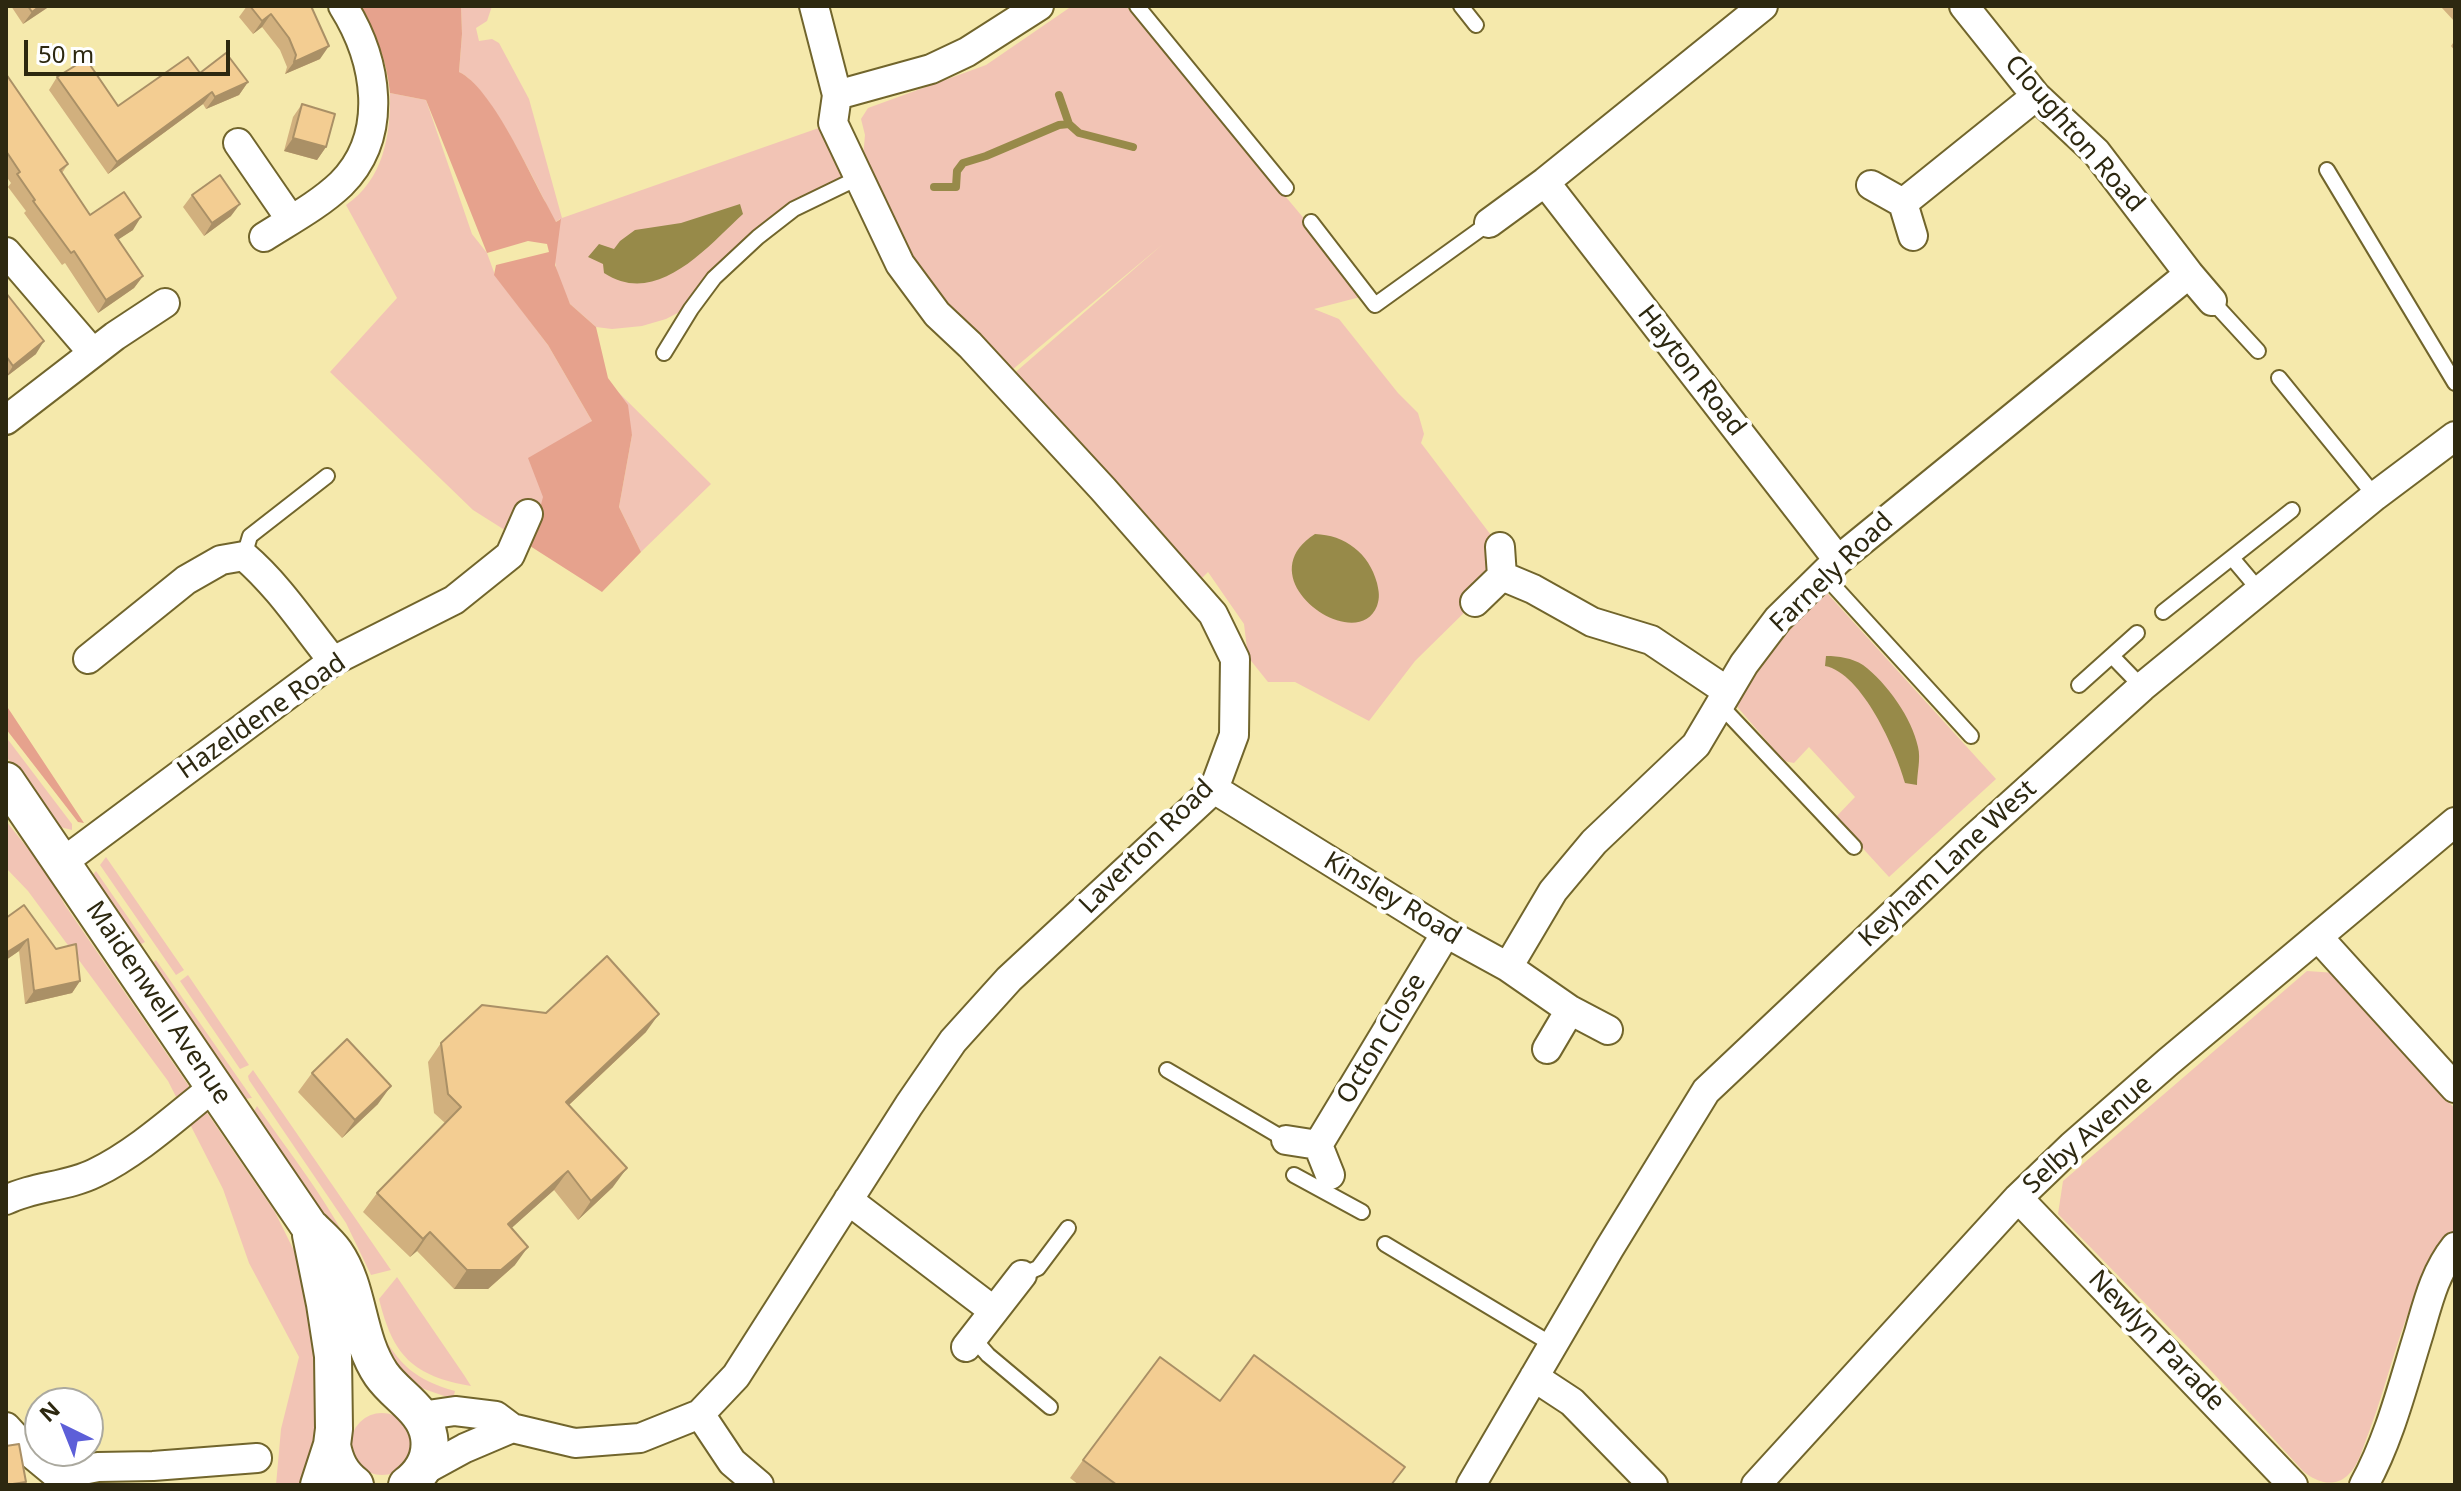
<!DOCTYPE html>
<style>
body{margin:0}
#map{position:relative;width:2461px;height:1491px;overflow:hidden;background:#f5e9ac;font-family:"Noto Sans",sans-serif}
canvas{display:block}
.frame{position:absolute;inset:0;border:8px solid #2d2810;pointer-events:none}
.north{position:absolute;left:24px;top:1387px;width:80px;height:80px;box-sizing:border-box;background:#fff;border:2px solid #aba99f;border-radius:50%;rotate:317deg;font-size:22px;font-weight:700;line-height:32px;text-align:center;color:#2d2810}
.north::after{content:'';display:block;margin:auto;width:28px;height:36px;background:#5d5fd8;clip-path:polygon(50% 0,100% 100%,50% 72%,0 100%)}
.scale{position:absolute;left:24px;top:40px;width:206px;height:36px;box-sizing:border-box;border:4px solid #2d2810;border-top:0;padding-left:10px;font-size:24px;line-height:28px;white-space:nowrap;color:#2d2810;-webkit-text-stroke:6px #fff;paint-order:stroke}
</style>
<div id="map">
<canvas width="2461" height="1491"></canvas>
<div class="frame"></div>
<div class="north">N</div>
<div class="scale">50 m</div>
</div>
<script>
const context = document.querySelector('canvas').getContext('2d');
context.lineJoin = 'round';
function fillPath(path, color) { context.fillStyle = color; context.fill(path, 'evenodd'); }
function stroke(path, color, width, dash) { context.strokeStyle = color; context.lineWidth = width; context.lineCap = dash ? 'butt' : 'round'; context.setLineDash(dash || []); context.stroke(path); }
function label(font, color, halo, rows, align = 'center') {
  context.font = font + ' "Noto Sans",sans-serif'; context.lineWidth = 8; context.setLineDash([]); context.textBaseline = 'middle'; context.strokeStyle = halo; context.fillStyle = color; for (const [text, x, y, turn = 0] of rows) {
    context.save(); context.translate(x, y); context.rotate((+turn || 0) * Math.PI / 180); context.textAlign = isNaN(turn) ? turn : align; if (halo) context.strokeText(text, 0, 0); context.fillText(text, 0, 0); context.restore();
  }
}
fillPath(new Path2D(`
 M 461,6 L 492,6 L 487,21 L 476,28 L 479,41 L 492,39 L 499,43 L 529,99 L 562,218 L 833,123 L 859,182 L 789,211 L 689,307 L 666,319 L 642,326 L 612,329 L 596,327 L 570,304 L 558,278 L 553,251 L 560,219 L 556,222 L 554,219 C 537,186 490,86 459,72 L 462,34 Z
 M 1072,6 L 1126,6 L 1368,295 L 1314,309 L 1339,319 L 1398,393 L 1418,413 L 1424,434 L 1421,443 L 1500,547 L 1475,602 L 1415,661 L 1369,721 L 1295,682 L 1268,682 L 1248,657 L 1244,624 L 1208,572 L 1192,588 L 1003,383 L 1163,244 L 1000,380 L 970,345 L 861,181 L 865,135 L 861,119 L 868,108 L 986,65 Z
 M 390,93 L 426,100 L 472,234 L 487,253 L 495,275 L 548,345 L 592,421 L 544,497 L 530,546 L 473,510 L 330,372 L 397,298 L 346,205 C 383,180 391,135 390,93 Z
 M 612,386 L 711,484 L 641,552 L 619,507 L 632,435 Z
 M 1827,593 L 1996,779 L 1889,877 L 1835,818 L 1855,797 L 1809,747 L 1794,763 L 1784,761 L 1733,702 L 1783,635 Z
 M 6,737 L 72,824 L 72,830 L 60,827 L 47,813 L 6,756 Z
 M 6,821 L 45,870 L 65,905 L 275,1212 L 308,1279 L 320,1377 L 309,1485 L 276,1485 L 281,1429 L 299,1357 L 249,1263 L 223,1189 L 168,1081 L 28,891 L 6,868 Z
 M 106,857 L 184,970 L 176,975 L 100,865 Z
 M 96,871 L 145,942 L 138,946 L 91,877 Z
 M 156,960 L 252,1098 L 244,1099 L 151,964 Z
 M 2307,971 L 2336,973 L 2455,1109 L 2455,1232 C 2411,1270 2391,1377 2369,1432 C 2363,1446 2359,1466 2347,1476 C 2333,1488 2316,1482 2303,1471 L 2213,1373 L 2058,1214 L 2063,1181 Z
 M 188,975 L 249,1065 L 240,1069 L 180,981 Z
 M 253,1070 L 391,1270 L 371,1275 L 346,1223 L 249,1080 L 248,1076 Z
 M 257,1106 C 295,1161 340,1215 364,1278 L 253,1113 Z
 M 397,1277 L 464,1375 L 471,1386 C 413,1376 393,1356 379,1299 Z
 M 380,1329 C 398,1365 416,1380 455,1391 L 453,1399 L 421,1388 L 388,1360 Z
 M351 1444a31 31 0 1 1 62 0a31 31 0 1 1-62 0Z`), '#f2c4b5');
fillPath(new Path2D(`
 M 360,6 L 461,6 L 462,34 L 459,72 C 491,87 528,170 546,203 L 556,222 L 561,219 L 555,265 L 570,304 L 596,327 L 608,378 L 628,405 L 632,435 L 619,507 L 641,552 L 602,592 L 530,546 L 543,497 L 528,458 L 592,421 L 548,345 L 494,275 L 496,265 L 549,252 L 547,244 L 528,241 L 487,253 L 426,100 L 390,93 C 387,61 376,34 360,6 Z
 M 6,705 L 84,823 L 78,822 L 6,729 Z`), '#e6a28d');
fillPath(new Path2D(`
 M 740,204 L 743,214 C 707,247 657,308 604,273 L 603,264 L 588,257 L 599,244 L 614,249 L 620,241 L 635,230 L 681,223 Z
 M 1315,534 C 1345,535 1369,553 1377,583 C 1379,592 1380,597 1377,606 C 1357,657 1244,579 1315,534 Z
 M 1826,656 C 1839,656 1852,658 1863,665 C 1887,683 1912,718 1918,747 C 1921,759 1917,773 1917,785 L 1905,783 C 1896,750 1862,673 1825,666 Z`), '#978a49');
stroke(new Path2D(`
 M 1059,95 L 1069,124 L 1079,133 L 1133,147
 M 934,187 L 956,187 L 957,171 L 963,163 L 986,156 L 1059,125 L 1069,124`), '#978a49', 8);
const service = new Path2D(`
 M 1137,6 L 1286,188
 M 1461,6 L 1476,25
 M 2327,170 L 2455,383
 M 1311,222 L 1375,305 L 1489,223
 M 2212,301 L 2258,351
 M 664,353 L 691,309 L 714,278 L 758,237 L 794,209 L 858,178
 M 2279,378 L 2375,496
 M 244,556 L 250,536 L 327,476
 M 2232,558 L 2259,590
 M 1823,574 L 1971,736
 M 2163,612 L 2292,510
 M 2112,656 L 2142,687
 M 2079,685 L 2137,633
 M 1720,705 L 1854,847
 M 1167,1070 L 1286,1140
 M 1294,1175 L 1362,1212
 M 1385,1244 L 1553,1345
 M 1022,1275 L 1038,1268 L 1068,1228
 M 973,1338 L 988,1355 L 1050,1407`);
const minor = new Path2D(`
 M 1964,6 L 2036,96 L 2096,152 L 2189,274 L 2212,301
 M 837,95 L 931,69 L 967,52 L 1039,6
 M 238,143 L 291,220
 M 1545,182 L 1838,560
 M 1871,185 L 1903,203 L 1913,236
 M 1903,203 L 2036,96
 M 1489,223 L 1545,182 L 1763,6
 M 264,237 C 289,221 319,205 341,184 C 390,135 377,60 343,6
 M 6,252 L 93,353
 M 6,420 L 115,336 L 165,303
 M 1500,547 L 1502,576 L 1533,589 L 1592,622 L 1651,640 L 1727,691
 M 1475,602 L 1502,576
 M 88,659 L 186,580 L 221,560 L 244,556 C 279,586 304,625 333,661
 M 1214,789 L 1446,933 L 1508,967 L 1570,1010 L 1608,1030
 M 63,862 L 333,661 L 454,600 L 510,555 L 528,514
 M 2318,937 L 2455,1088
 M 1508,967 L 1553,891 L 1594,842 L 1696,745 L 1744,664 L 1778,619 L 1838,560 L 2189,274
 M 1547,1049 L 1570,1010
 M 1286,1140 L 1318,1145 L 1330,1175
 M 1318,1145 L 1446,933
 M 2018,1198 L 2293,1485
 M 6,1200 C 34,1186 67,1187 95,1173 C 137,1153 178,1115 215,1086
 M 848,1200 L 994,1311
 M 966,1347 L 1022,1275
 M 1534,1377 L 1572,1402 L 1653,1485
 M 700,1414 L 732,1462 L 759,1485
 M 421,1416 L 455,1411 L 496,1416 L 512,1428 L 575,1443 L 640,1438 L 700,1414 L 736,1376 L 909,1105 L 953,1041 L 1009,979 L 1214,789 L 1234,735 L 1235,659 L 1213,614 L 1103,489 L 970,345 L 937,314 L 900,264 L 833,123 L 837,95 L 814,6
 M 6,1427 L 28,1451 L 57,1475 L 98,1467 L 153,1466 L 257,1458
 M 421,1472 L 465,1448 L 512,1428
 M 1471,1485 L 1609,1249 L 1706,1091 L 1972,840 L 2142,687 L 2375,496 L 2455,436
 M 1756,1485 L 2018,1198 L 2072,1146 L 2168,1062 L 2455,822
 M 2364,1485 C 2390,1438 2403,1384 2419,1333 C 2428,1302 2435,1272 2455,1247`);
const tertiary = new Path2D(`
 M 6,781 L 309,1226 C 317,1234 328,1243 335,1253 C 360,1289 356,1337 381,1374 C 396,1396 425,1409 429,1437 C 432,1457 423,1473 407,1485
 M 311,1235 L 325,1304 L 333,1356 L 334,1429 L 332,1445 L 319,1485
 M 332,1445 C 335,1462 341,1474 355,1485`);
stroke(service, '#71652c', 18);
stroke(minor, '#71652c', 32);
stroke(tertiary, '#71652c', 40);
stroke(service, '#fff', 14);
stroke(minor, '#fff', 28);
stroke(tertiary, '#fff', 36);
fillPath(new Path2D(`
 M 11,6 L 50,6 L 23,24 Z
 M 247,6 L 311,6 L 320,59 L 285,74 L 287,67 L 280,50 L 262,27 L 253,34 L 239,17 Z
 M 2444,6 L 2455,6 L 2455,22 L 2442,8 Z
 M 2455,40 L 2455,51 L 2451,46 Z
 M 200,73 L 248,82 L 239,95 L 206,109 L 203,104 L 108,174 L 49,90 L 57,77 L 118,106 Z
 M 6,74 L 68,164 L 62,173 L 90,215 L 133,230 L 118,239 L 143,276 L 134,288 L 98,313 L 65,263 L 62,265 L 24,213 L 26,211 L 8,187 L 11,183 L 6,176 Z
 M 302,104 L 326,147 L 317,160 L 284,151 L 293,117 Z
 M 192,195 L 231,216 L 204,236 L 183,207 Z
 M 6,293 L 36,354 L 6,377 Z
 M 6,918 L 56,949 L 80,981 L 72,993 L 25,1004 L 19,951 L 6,960 Z
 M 646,1032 L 569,1105 L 613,1187 L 578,1220 L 554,1190 L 511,1228 L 515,1265 L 488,1289 L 454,1289 L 417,1251 L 410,1257 L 363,1212 L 377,1193 L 445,1123 L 434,1113 L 428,1062 L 441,1043 Z
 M 312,1073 L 378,1104 L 342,1138 L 298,1092 Z
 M 1220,1401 L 1392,1485 L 1079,1485 L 1070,1478 L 1083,1460 Z`), '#d1b07e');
fillPath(new Path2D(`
 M 40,6 L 50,6 L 23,24 L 32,12 Z
 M 271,14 L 262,27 L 253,34 L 262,21 Z
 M 329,46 L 320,59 L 285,74 L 294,62 Z
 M 248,82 L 239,95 L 206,109 L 215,97 Z
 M 212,92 L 203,104 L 108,174 L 117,162 Z
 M 293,138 L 326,147 L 317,160 L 284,151 Z
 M 240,204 L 231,216 L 204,236 L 212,223 Z
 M 141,217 L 133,230 L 107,247 L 115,235 Z
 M 143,276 L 134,288 L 98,313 L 106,300 Z
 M 44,341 L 36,354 L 6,377 L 13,366 Z
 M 28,939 L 19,951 L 6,960 L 6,953 Z
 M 80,981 L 72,993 L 25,1004 L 34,991 Z
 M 659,1014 L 646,1032 L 553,1120 L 566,1102 Z
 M 391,1086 L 378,1104 L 342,1138 L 355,1120 Z
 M 627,1168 L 613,1187 L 578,1220 L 591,1201 Z
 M 568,1171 L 554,1190 L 495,1243 L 508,1224 Z
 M 430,1232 L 417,1251 L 410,1257 L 423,1239 Z
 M 528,1247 L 515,1265 L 488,1289 L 454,1289 L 467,1270 Z`), '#aa9066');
const building = new Path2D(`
 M 28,6 L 40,6 L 32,12 Z
 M 250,6 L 311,6 L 329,46 L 294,62 L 296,55 L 289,38 L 271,14 L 262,21 Z
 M 226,53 L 248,82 L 215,97 L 212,92 L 117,162 L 57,77 L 86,59 L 118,106 L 188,57 L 200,73 Z
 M 6,74 L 68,164 L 60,170 L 90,215 L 124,192 L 141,217 L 115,235 L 143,276 L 106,300 L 74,251 L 71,253 L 33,201 L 35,200 L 17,174 L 20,172 L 6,151 Z
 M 302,104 L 335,114 L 326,147 L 293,138 Z
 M 220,175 L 240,204 L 212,223 L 192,195 Z
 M 6,293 L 44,341 L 13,366 L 6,356 Z
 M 24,905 L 56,949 L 76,944 L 80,981 L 34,991 L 28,939 L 6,953 L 6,918 Z
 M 607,956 L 659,1014 L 566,1102 L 627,1168 L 591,1201 L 568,1171 L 508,1224 L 528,1247 L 501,1270 L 467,1270 L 430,1232 L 423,1239 L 377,1193 L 461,1107 L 448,1094 L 441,1043 L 482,1005 L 546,1013 Z
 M 347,1039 L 391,1086 L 355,1120 L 312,1073 Z
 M 1254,1355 L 1405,1467 L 1391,1485 L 1117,1485 L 1083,1460 L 1160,1357 L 1220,1401 Z
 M 19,1444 L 26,1482 L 6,1485 L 6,1446 Z`);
fillPath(building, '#f3cd92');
stroke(building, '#aa9066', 2);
label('26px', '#2d2810', '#fff', [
 ["Cloughton Road",2074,134,49],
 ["Hayton Road",1691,371,52],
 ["Farnely Road",1832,573,-44],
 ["Hazeldene Road",262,717,-35],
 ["Laverton Road",1147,847,-45],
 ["Keyham Lane West",1948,864,-43],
 ["Kinsley Road",1392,899,31],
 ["Maidenwell Avenue",158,1003,56],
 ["Octon Close",1382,1039,-59],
 ["Selby Avenue",2088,1135,-42],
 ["Newlyn Parade",2156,1341,46]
]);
</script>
